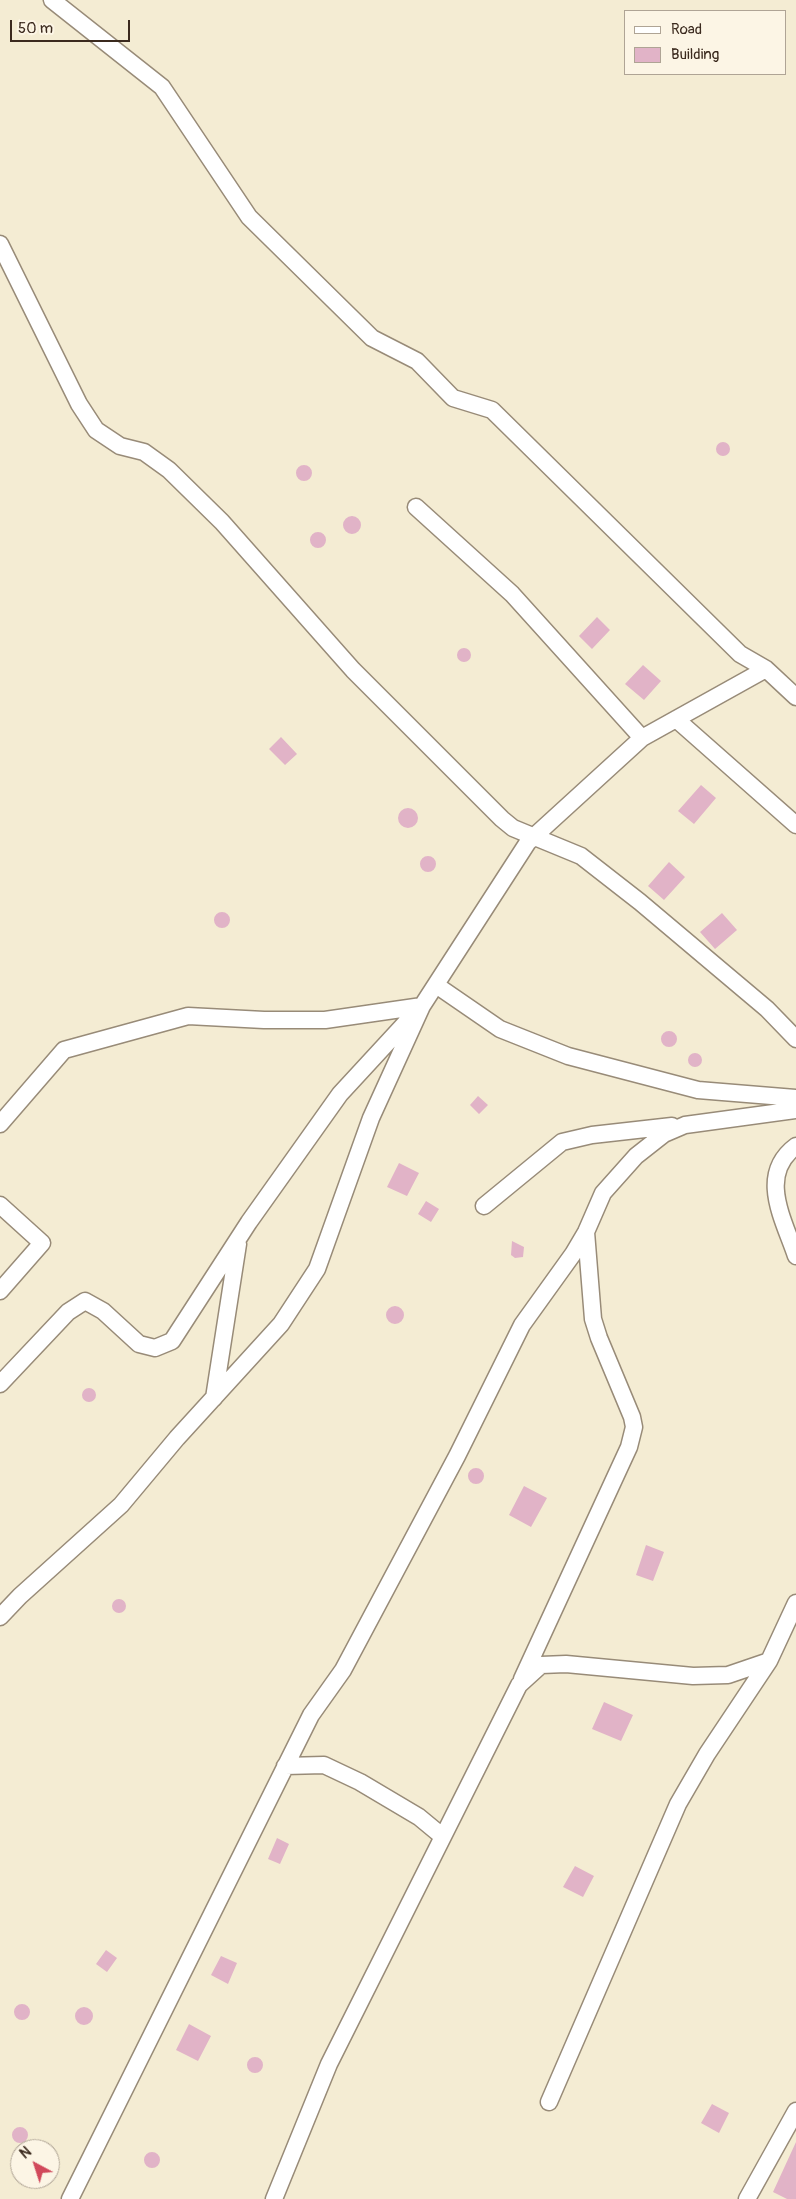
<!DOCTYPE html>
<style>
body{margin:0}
#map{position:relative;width:796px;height:2199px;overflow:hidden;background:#f4ecd3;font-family:Pangolin,sans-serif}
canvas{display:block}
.legend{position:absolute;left:624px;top:10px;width:162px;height:65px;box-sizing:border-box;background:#fcf5e5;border:1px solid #afa495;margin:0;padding:6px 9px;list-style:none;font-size:15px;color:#3b2a1e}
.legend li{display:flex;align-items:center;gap:10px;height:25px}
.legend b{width:25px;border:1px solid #afa495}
.north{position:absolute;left:10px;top:2139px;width:50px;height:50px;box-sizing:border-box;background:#fcf5e5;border:1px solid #afa495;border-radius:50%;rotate:320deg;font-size:14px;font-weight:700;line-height:20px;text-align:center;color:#3b2a1e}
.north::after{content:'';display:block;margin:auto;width:18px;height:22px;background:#d1495b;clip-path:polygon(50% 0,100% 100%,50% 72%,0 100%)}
.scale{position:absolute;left:10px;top:20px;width:120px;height:22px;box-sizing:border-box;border:2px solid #3b2a1e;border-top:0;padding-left:6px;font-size:15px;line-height:18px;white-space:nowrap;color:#3b2a1e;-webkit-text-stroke:4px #fcf5e5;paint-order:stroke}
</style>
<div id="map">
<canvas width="796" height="2199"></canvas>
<ul class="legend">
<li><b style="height:6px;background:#fff"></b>Road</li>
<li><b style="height:14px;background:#e1b3c7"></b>Building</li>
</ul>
<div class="north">N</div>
<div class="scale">50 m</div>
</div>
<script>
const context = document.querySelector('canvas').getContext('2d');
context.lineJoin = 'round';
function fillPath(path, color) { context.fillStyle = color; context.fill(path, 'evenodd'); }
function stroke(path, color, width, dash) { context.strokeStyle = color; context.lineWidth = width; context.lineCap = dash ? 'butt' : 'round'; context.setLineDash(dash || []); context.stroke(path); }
fillPath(new Path2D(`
 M716 449a7 7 0 1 1 14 0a7 7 0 1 1-14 0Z
 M296 473a8 8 0 1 1 16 0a8 8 0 1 1-16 0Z
 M343 525a9 9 0 1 1 18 0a9 9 0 1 1-18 0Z
 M310 540a8 8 0 1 1 16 0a8 8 0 1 1-16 0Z
 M 597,617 L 610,630 L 592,649 L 579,636 Z
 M457 655a7 7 0 1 1 14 0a7 7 0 1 1-14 0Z
 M 643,665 L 661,681 L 644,700 L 625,684 Z
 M 281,737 L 297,754 L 285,765 L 269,749 Z
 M 701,785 L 716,798 L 694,824 L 678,811 Z
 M398 818a10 10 0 1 1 20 0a10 10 0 1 1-20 0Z
 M420 864a8 8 0 1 1 16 0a8 8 0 1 1-16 0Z
 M 669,862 L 685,877 L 664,900 L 648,886 Z
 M214 920a8 8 0 1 1 16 0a8 8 0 1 1-16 0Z
 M 722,913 L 737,930 L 715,949 L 700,932 Z
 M661 1039a8 8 0 1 1 16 0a8 8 0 1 1-16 0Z
 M688 1060a7 7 0 1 1 14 0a7 7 0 1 1-14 0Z
 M 478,1096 L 488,1105 L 479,1114 L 470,1105 Z
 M 399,1163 L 419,1173 L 407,1196 L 387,1187 Z
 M 426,1201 L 439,1209 L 431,1222 L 418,1214 Z
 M 512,1241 L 524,1247 L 523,1257 L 515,1258 L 511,1255 Z
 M386 1315a9 9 0 1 1 18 0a9 9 0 1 1-18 0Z
 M82 1395a7 7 0 1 1 14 0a7 7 0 1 1-14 0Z
 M468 1476a8 8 0 1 1 16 0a8 8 0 1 1-16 0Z
 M 524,1486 L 547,1498 L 531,1527 L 509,1515 Z
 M 646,1545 L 664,1552 L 653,1581 L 636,1575 Z
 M112 1606a7 7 0 1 1 14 0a7 7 0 1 1-14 0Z
 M 604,1702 L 633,1715 L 621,1741 L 592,1729 Z
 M 277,1838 L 289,1844 L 280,1864 L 268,1859 Z
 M 575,1866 L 594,1876 L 583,1897 L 563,1887 Z
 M 106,1950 L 117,1958 L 107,1972 L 96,1964 Z
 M 221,1956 L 237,1963 L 228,1984 L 211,1975 Z
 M14 2012a8 8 0 1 1 16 0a8 8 0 1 1-16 0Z
 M75 2016a9 9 0 1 1 18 0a9 9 0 1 1-18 0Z
 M 189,2024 L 211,2036 L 198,2061 L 176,2050 Z
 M247 2065a8 8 0 1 1 16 0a8 8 0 1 1-16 0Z
 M 712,2104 L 729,2113 L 719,2133 L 701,2123 Z
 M12 2135a8 8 0 1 1 16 0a8 8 0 1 1-16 0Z
 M 796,2142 L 796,2199 L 787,2199 L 773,2192 Z
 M144 2160a8 8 0 1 1 16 0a8 8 0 1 1-16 0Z`), '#e1b3c7');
const street = new Path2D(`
 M 52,0 L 162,87 L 249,217 L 372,338 L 417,361 L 453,398 L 492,410 L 740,654 L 766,669 L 796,697
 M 0,244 L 79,404 L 96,430 L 120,446 L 144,452 L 169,470 L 222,522 L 353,670 L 502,819 L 513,828 L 581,856 L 640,902 L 767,1009 L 796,1039
 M 416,507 L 512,594 L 642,738
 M 676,719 L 796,825
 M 436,985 L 500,1029 L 568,1056 L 698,1090 L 796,1098
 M 0,1124 L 64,1050 L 188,1016 L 264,1020 L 325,1020 L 422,1006
 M 796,1146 C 757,1175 784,1220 796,1256
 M 0,1205 L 42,1243 L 0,1291
 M 484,1206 L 562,1142 L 592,1135 L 672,1126
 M 0,1384 L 68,1312 L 85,1301 L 103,1311 L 139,1344 L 155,1348 L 172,1341 L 249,1222 L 340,1094 L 412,1016
 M 214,1398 L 238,1244
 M 0,1617 L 20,1596 L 121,1505 L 177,1438 L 281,1324 L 317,1269 L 371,1118 L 422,1006 L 528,842 L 642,738 L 766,669
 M 522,1679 L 629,1447 L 634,1427 L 632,1417 L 599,1338 L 593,1319 L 586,1232
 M 285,1766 L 324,1765 L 360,1782 L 419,1817 L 442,1836
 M 549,2102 L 678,1804 L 707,1754 L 769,1661
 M 70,2199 L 311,1715 L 343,1670 L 457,1456 L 522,1325 L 573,1254 L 586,1232 L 603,1193 L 636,1156 L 664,1134 L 685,1125 L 796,1110
 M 274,2199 L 329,2064 L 519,1685 L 541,1665 L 566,1664 L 693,1676 L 728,1675 L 769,1661 L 796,1603
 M 747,2199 L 796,2111`);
stroke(street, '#988b78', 19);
stroke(street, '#fff', 16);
</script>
